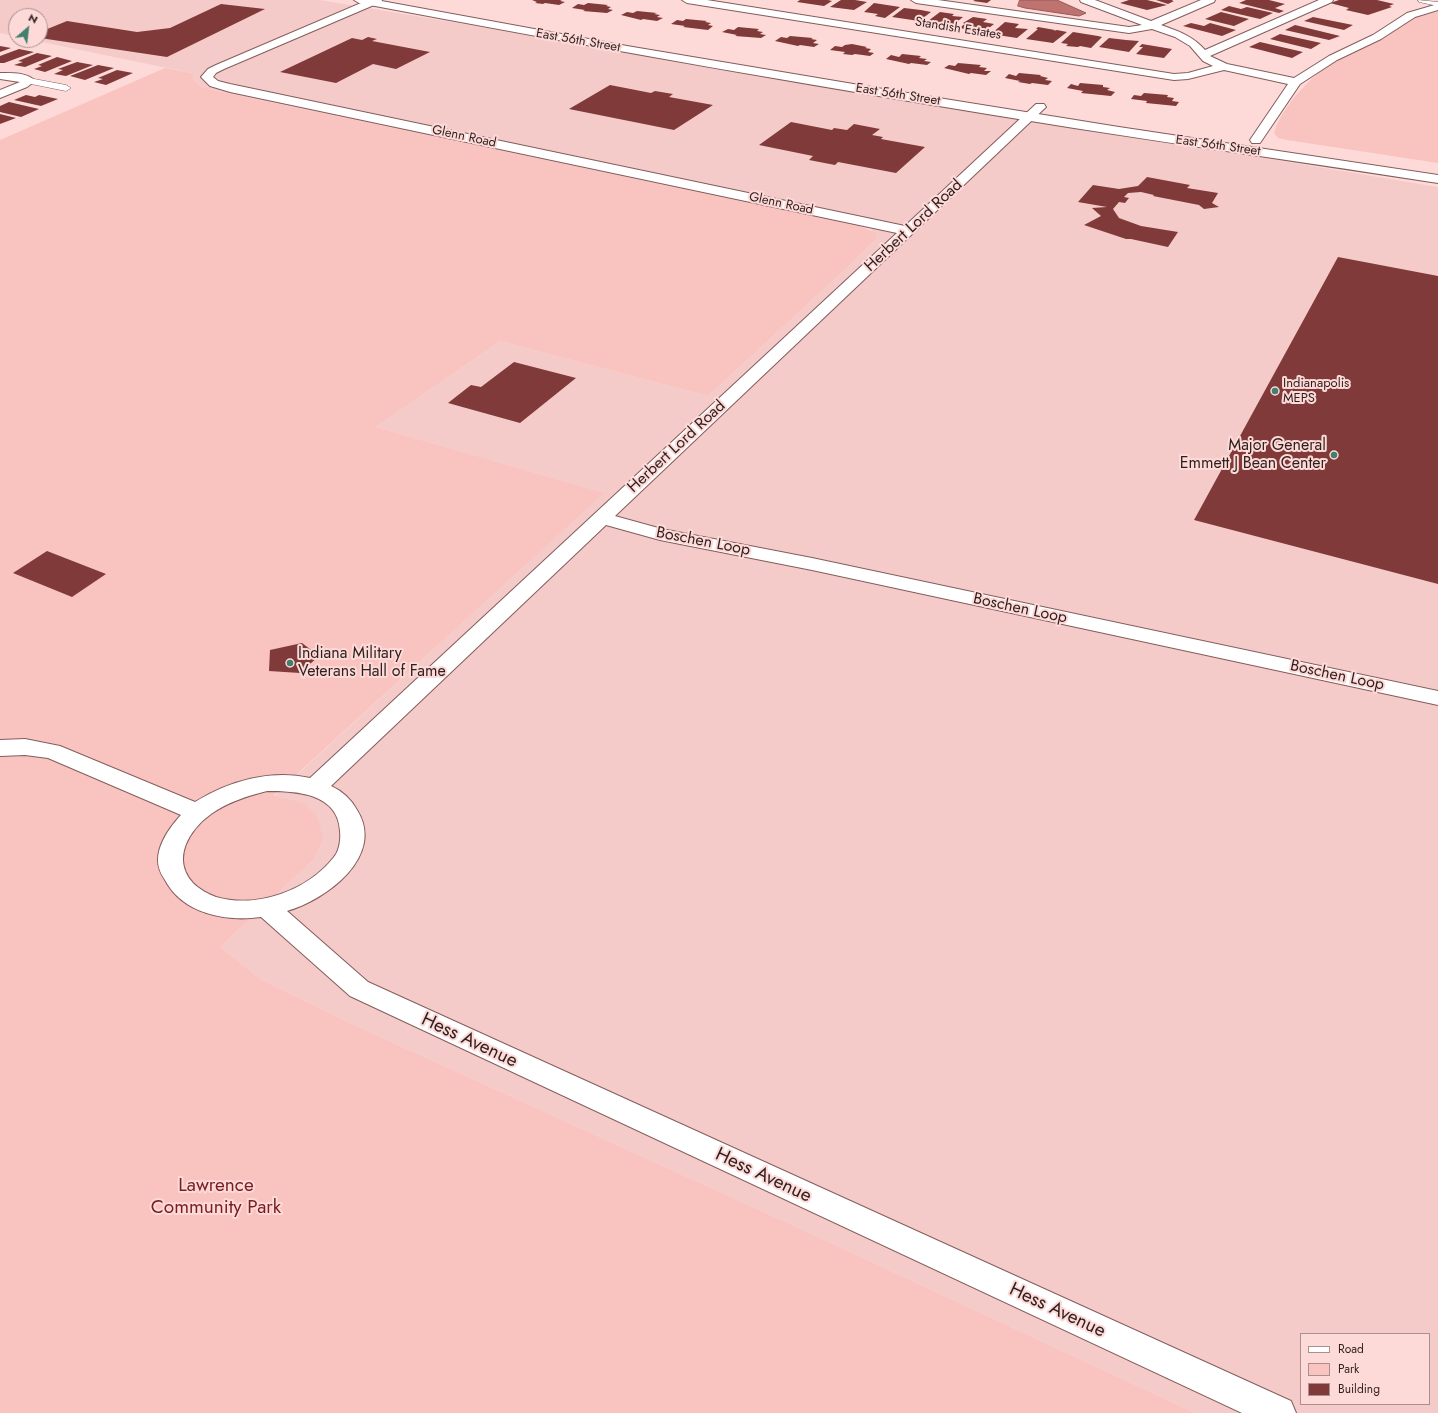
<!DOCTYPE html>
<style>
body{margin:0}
#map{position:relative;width:1438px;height:1413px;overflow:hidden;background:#fddad8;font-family:Jost,sans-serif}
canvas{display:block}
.legend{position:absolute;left:1300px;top:1333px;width:130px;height:72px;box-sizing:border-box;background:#fddad8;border:1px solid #aa8f8e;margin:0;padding:5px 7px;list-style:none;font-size:12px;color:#2e1f1e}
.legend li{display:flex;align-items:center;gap:8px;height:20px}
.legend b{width:20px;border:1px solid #aa8f8e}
.north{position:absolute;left:8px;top:8px;width:40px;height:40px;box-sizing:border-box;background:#fddad8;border:1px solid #aa8f8e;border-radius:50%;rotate:28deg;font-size:11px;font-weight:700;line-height:16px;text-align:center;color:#2e1f1e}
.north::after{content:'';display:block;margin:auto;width:14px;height:18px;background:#41806e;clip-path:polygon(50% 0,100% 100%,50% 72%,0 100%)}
</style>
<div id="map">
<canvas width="1438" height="1413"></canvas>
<ul class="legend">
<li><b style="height:5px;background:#fff"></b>Road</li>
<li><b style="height:11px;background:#f9c3c0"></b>Park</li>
<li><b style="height:11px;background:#7f3a39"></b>Building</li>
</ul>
<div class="north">N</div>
</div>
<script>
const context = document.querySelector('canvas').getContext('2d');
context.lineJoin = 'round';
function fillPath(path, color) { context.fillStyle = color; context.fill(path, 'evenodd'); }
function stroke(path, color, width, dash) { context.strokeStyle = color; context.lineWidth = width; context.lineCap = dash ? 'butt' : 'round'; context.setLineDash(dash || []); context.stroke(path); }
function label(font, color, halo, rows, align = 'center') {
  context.font = font + ' Jost,sans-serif'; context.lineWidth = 4; context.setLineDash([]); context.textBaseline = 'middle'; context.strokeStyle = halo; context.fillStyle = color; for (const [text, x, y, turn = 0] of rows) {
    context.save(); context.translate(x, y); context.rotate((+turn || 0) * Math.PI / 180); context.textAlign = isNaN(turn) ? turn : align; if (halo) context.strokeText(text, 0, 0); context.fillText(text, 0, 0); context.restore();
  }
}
fillPath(new Path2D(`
 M 0,0 L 320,0 L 1438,187 L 1438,1413 L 1195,1413 L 803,1230 L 352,1024 L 260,979 L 220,947 L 313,860 L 273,797 L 603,493 L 376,427 L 500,341 L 708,396 L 851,264 L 876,239 L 871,229 L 859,226 L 208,89 L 200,86 L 193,80 L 193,76 L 196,74 L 32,40 L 40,40 L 40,16 L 16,16 L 16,37 L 0,33 ZM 1301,1334 L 1429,1334 L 1429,1404 L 1301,1404 Z`), '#f5cbca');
fillPath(new Path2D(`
 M 1438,10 L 1438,163 L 1287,140 L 1278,138 L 1274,133 C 1283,103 1317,70 1345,55 C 1357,49 1370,46 1381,39 C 1394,31 1406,20 1420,14 C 1426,12 1432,11 1438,10 Z
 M 165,68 L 196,74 L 193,76 L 193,80 L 200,86 L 208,89 L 859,226 L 877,233 L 876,239 L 851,264 L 708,396 L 500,341 L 376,427 L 604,493 L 273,796 L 304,803 L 317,816 L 323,838 L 313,860 L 220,947 L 260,979 L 352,1024 L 803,1230 L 1195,1413 L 0,1413 L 0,140 Z`), '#f9c3c0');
const water = new Path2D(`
 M 1020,0 L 1057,0 L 1086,13 L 1079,16 L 1025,8 L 1018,6 Z`);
fillPath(water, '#bf7371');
stroke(water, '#945a58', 1);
fillPath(new Path2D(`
 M 532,0 L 562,0 L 560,1 L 565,2 L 559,5 L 545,3 L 543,4 L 535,3 L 537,2 Z
 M 800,0 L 828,0 L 832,1 L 824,6 L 797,2 Z
 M 841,0 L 855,0 L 867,2 L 854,10 L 830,7 Z
 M 975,0 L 991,0 L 987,3 L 973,1 Z
 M 1129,0 L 1147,0 L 1167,5 L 1147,10 L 1120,3 Z
 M 1156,0 L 1173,0 L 1172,1 L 1174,1 L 1168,4 Z
 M 1246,0 L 1269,0 L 1285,4 L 1275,8 L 1284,11 L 1279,13 L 1239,3 Z
 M 1339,0 L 1377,0 L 1394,4 L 1389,6 L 1392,7 L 1368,15 L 1346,10 L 1349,8 L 1330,3 Z
 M 588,3 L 608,5 L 606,6 L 611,7 L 608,9 L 613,10 L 607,13 L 583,11 L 585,10 L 572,8 L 578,4 L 584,5 Z
 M 874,3 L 900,7 L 885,18 L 875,16 L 878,14 L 864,12 Z
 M 221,4 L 265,9 L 167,57 L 40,38 L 40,32 L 67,21 L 137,32 L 170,28 Z
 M 1229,6 L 1241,9 L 1247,7 L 1273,13 L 1260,19 L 1221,10 Z
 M 904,8 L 921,10 L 931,12 L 919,21 L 892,17 Z
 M 637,11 L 657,13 L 654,14 L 660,15 L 657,17 L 663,18 L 657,21 L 643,19 L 641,20 L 621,15 L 627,12 L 633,13 Z
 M 940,12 L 954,14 L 952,16 L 963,17 L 953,25 L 933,24 L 936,22 L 928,21 Z
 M 1221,12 L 1249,19 L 1234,26 L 1205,19 Z
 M 973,17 L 987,19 L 983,22 L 994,24 L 984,32 L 959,28 L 965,24 L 963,23 Z
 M 1313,17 L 1353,25 L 1344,30 L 1304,21 Z
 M 686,19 L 707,21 L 705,22 L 711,23 L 708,25 L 713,26 L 708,30 L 683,27 L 685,26 L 671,24 L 677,20 L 683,21 Z
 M 1005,22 L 1019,24 L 1015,28 L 1028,29 L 1017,38 L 991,34 Z
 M 1191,23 L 1204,26 L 1210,23 L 1236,30 L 1222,36 L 1183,26 Z
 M 1295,25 L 1340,36 L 1329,40 L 1285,30 Z
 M 738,27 L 759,29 L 757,31 L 763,32 L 760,34 L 766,35 L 761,38 L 735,36 L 737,35 L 722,32 L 728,29 L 734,30 Z
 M 1038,27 L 1055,30 L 1053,31 L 1057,30 L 1067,32 L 1053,43 L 1026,39 L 1038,29 L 1036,29 Z
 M 1073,32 L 1098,36 L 1102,37 L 1091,48 L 1080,46 L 1078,47 L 1066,46 L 1068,44 L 1061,43 Z
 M 1280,34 L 1321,43 L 1311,49 L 1270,39 Z
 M 790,36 L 813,38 L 811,39 L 817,40 L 813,43 L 819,44 L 814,47 L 800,45 L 798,46 L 775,41 L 781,37 L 787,38 Z
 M 368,37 L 377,39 L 372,41 L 430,52 L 396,69 L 373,64 L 336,83 L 280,72 L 352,38 L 362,40 Z
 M 1109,38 L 1126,40 L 1139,41 L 1129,52 L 1099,47 Z
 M 1260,42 L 1303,52 L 1292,58 L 1249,47 Z
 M 852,44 L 867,47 L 865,48 L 871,49 L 868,52 L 874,53 L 870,56 L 855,54 L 852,55 L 843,54 L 845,52 L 830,50 L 835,46 L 842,47 L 845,45 Z
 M 1142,44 L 1172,49 L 1164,58 L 1136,54 L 1143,47 L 1139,47 Z
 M 0,46 L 11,48 L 0,52 Z
 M 19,49 L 34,52 L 4,63 L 0,63 L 0,56 Z
 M 37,53 L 52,56 L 25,67 L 14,65 L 23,62 L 18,61 Z
 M 902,54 L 921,56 L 919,58 L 927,59 L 924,61 L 931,62 L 927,65 L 911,63 L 909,64 L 886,59 L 891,55 L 899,57 Z
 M 57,57 L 72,61 L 45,72 L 34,69 L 42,66 L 38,65 Z
 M 77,62 L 93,65 L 66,76 L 54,74 L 63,70 L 58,69 Z
 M 958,63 L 981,65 L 979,67 L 987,68 L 984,71 L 991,71 L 986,75 L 971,73 L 969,74 L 944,68 L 949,65 L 955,66 Z
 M 98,65 L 114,68 L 85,80 L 70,76 Z
 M 117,70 L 133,73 L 106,85 L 94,82 L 103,79 L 98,78 Z
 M 1019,73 L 1041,75 L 1040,76 L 1048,78 L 1045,80 L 1052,81 L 1048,85 L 1032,83 L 1030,84 L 1018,82 L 1020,81 L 1005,78 L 1009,74 L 1016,76 Z
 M 1080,83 L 1103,85 L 1103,87 L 1110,88 L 1107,90 L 1115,92 L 1111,96 L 1081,93 L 1083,91 L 1067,88 L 1071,84 L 1078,86 Z
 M 610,85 L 651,93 L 655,91 L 673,94 L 669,97 L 713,105 L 674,130 L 569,109 Z
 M 1144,93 L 1168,95 L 1167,97 L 1174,98 L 1172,101 L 1179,102 L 1176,106 L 1146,103 L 1147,101 L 1131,99 L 1134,95 L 1141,96 Z
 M 26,95 L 35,97 L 39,95 L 58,99 L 41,106 L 14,100 Z
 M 9,102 L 39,109 L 21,117 L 0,112 L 0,106 Z
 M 0,114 L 16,118 L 0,124 Z
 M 791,122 L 832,130 L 834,128 L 847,130 L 854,124 L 880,129 L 872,135 L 883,137 L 881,139 L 925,147 L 896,173 L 838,162 L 835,165 L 809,160 L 813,156 L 759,145 Z
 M 1147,177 L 1190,185 L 1187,188 L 1218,193 L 1212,203 L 1219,207 L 1204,209 L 1199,205 L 1153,196 L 1154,195 L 1141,192 L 1128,193 L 1124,197 L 1129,198 L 1125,203 L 1119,202 L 1113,209 L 1119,218 L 1141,226 L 1178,232 L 1168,247 L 1131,239 L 1126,239 L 1084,225 L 1101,216 L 1092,208 L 1107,207 L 1078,202 L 1093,185 L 1119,189 L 1138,186 Z
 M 1338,257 L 1438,276 L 1438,584 L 1194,520 Z
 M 514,362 L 576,378 L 520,423 L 448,403 L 471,385 L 481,387 Z
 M 47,551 L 106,574 L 72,597 L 13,573 Z
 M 302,643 L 319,656 L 300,673 L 269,671 L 270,650 Z`), '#7f3a39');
const service = new Path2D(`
 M 1418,0 L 1438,2 L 1438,6 L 1419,2 Z
 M 29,78 L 66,85 L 71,88 L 66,91 L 26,83 L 24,81 L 26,79 Z`);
const minor = new Path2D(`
 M 368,0 L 382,0 L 381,2 L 224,69 L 216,73 L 213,77 L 218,81 L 230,84 L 905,226 L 1036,104 L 1044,104 L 1046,107 L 615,516 L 662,529 L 812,558 L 1438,691 L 1438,705 L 812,570 L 660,540 L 606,525 L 331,786 C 342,791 351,799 357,810 C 386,856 326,900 287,911 L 368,982 L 1291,1401 L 1296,1413 L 1242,1413 L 350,996 L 261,917 C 226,922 183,914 165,880 C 161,874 158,868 158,860 C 158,844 170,827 181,815 L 48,758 L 25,755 L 0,756 L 0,740 L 25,739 L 60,746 L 195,802 C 229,781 271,769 310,778 L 897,233 L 230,92 L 210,86 L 201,77 L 208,69 L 216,65 ZM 267,791 C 296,791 338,793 340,831 C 341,840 339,851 334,857 C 308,890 258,909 216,897 C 208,894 199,889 193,883 C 171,859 189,830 211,814 C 228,802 247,796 267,791 Z
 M 682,0 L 707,0 L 1174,74 L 1188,73 L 1213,66 L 1203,61 L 1190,46 L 1175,37 L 1152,29 L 1129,33 L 916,3 L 911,0 L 938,0 L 1129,27 L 1142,25 L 1081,2 L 1080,0 L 1095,0 L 1151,21 L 1201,0 L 1215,0 L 1214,2 L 1161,25 C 1178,31 1193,36 1205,50 L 1319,0 L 1333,0 L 1332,2 L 1210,56 L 1227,64 L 1294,78 L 1329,56 L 1373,35 L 1407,13 L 1438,4 L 1438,10 L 1415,17 L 1381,39 L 1337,60 L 1300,84 L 1260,143 L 1252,143 L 1250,140 L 1288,84 L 1224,70 L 1188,79 L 1174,80 L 687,3 Z
 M 0,73 C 10,73 28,72 35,81 L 27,87 L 0,98 L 0,90 L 20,82 L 0,79 Z`);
const primary = new Path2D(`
 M 354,0 L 376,0 L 627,46 L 895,91 L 1119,127 L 1438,175 L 1438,183 C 1317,164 1195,147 1074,128 C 835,90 597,48 359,3 Z`);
stroke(service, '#835d5b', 1);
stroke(minor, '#835d5b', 2);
stroke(primary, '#835d5b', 2);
fillPath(service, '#fff');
fillPath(minor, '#fff');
fillPath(primary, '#fff');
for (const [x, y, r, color] of [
 [1275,391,4,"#41806e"],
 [1334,455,4,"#41806e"],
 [290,663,4,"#41806e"]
]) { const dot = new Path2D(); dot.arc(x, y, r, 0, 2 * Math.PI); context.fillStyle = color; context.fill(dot); stroke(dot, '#fddad8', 1.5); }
label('13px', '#2e1f1e', '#fddad8', [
 ["Standish Estates",958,29,9],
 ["East 56th Street",578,41,10],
 ["East 56th Street",898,95,9],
 ["Glenn Road",464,137,12],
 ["East 56th Street",1218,146,8],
 ["Glenn Road",781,204,12]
]);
label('13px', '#2e1f1e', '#fddad8', [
 ["Indianapolis",1283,384],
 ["MEPS",1283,399]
], 'left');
label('16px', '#2e1f1e', '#fddad8', [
 ["Herbert Lord Road",914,226,-43],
 ["Herbert Lord Road",677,447,-43],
 ["Boschen Loop",703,542,11],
 ["Boschen Loop",1020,609,12],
 ["Boschen Loop",1337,676,12]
]);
label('16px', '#2e1f1e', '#fddad8', [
 ["Major General",1326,446],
 ["Emmett J Bean Center",1326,464],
 ["Indiana Military",298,654,"left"],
 ["Veterans Hall of Fame",298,672,"left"]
], 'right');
label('19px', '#2e1f1e', '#fddad8', [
 ["Hess Avenue",469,1041,25],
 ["Hess Avenue",763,1176,25],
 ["Hess Avenue",1057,1311,25]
]);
label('19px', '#791d23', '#fddad8', [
 ["Lawrence",216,1186],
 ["Community Park",216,1208]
]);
</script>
